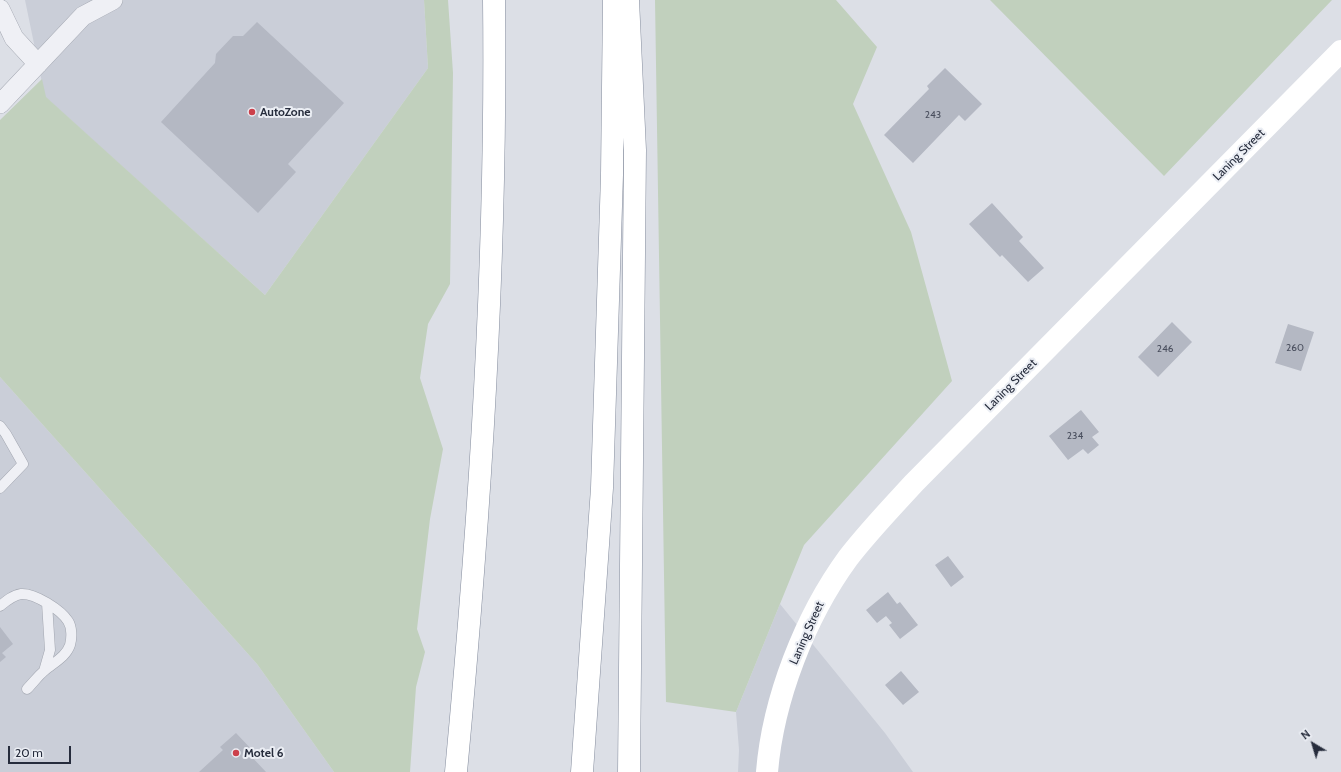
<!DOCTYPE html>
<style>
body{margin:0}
#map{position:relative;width:1341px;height:772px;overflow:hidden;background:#dcdfe6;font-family:Cabin,sans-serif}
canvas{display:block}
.north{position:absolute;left:1293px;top:724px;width:40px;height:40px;-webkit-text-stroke:3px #ebeef4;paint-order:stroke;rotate:322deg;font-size:11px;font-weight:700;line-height:16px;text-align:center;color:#262c3c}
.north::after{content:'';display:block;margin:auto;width:14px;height:18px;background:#262c3c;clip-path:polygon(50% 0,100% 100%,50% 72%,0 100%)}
.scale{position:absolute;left:8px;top:746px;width:63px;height:18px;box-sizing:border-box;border:2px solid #262c3c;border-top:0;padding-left:5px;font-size:12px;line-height:14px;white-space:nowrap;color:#262c3c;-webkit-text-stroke:3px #ebeef4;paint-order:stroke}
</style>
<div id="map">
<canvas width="1341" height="772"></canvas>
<div class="north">N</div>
<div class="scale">20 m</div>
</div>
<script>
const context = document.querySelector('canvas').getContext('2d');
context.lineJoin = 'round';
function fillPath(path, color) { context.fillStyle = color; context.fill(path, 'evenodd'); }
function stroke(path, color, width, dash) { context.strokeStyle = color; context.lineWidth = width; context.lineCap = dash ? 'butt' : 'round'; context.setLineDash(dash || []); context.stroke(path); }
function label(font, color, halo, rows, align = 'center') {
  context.font = font + ' Cabin,sans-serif'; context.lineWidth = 4; context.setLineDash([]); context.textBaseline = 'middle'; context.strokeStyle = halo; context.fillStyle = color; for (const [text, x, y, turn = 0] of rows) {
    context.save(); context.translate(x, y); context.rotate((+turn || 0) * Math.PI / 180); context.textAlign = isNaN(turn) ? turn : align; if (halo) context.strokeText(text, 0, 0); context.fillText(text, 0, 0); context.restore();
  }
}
fillPath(new Path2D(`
 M 25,0 L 424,0 L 428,68 L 265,295 L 45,97 Z
 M 0,377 L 257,664 L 334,772 L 0,772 Z
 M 780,604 L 885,733 L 913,772 L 738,772 L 739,750 L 736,712 Z`), '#caced8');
fillPath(new Path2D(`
 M 424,0 L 448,0 L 453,73 L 450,284 L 428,324 L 420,378 L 443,449 L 430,519 L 417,629 L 425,652 L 416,687 L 410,772 L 334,772 L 257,664 L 0,377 L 0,120 L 42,79 L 46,97 L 265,295 L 428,68 Z
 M 655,0 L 836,0 L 877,47 L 853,104 L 911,232 L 952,381 L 804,545 L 736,712 L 666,702 Z
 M 990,0 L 1332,0 L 1164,176 Z`), '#c1d0bd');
fillPath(new Path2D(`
 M 257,22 L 344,103 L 288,164 L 296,172 L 258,213 L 161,122 L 215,63 L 216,54 L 233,36 L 243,36 Z
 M 945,68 L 982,104 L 965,121 L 959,115 L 913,163 L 884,135 L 929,89 L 927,86 Z
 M 992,203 L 1023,237 L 1019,241 L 1044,268 L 1028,282 L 1002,255 L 1000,257 L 969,224 Z
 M 1172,322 L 1192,342 L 1158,377 L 1138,357 Z
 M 1288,324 L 1314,332 L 1301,371 L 1275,363 Z
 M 1081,410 L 1099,432 L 1092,437 L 1099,445 L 1088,454 L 1083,449 L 1068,460 L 1049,436 Z
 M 948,556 L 964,577 L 951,587 L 935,565 Z
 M 888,592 L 897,604 L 900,602 L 918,625 L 900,639 L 889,625 L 892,623 L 886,616 L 877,623 L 866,610 Z
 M 0,627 L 13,644 L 2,653 L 6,657 L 0,662 Z
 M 901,671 L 919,692 L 903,705 L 885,685 Z
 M 236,733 L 253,751 L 249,754 L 266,772 L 199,772 L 223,750 L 220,747 Z`), '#b4b8c3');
const lane = new Path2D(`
 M 0,426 L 6,434 L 23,464 L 0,488
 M 0,606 C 6,601 13,595 21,594 C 35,593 61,610 68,621 C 72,627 72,638 70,645 C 66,657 53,663 44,671 C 38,676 33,683 27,689
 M 44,671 L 50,650 L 47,603`);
const street = new Path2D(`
 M 0,9 L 14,38 L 38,64
 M 0,104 L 83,16 L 113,0`);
const highway = new Path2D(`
 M 628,0 L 635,150 L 629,772
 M 456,772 C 480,516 497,258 494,0
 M 582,772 L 602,488 L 612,175 L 614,0`);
stroke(lane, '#a2a6b0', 11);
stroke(street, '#a2a6b0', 20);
stroke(highway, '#848c9d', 23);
stroke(lane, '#eff0f5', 10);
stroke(street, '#eff0f5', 19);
stroke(new Path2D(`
 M 767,772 C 773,699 805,617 848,558 C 868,532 892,507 914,483 L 1341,51`), '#fff', 22);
stroke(highway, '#fff', 22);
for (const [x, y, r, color] of [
 [252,112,4,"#cc404b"],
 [236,753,4,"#cc404b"]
]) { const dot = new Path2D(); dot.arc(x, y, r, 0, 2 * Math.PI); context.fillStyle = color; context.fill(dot); stroke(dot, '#ebeef4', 1.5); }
label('10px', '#4a4f5e', null, [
 ["243",933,115],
 ["260",1295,348],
 ["246",1165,349],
 ["234",1075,436]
]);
label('bold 12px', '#262c3c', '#ebeef4', [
 ["AutoZone",260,112],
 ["Motel 6",244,753]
], 'left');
label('12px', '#262c3c', '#ebeef4', [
 ["Laning Street",1239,155,-45],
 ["Laning Street",1011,385,-45],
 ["Laning Street",807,633,-66]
]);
</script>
